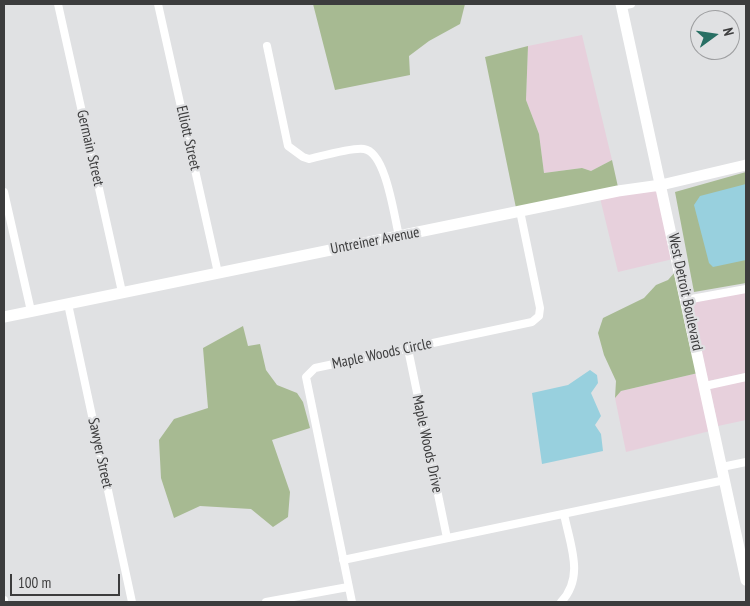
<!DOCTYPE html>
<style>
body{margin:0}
#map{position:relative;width:750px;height:606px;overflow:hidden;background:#e0e1e3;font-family:"PT Sans Narrow",sans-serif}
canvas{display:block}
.frame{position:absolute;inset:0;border:5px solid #3c3c3d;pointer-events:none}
.north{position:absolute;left:690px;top:10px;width:50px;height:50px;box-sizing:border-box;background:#e0e1e3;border:1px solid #9e9fa1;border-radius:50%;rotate:76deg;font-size:14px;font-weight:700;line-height:20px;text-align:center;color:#3c3c3d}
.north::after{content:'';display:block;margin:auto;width:18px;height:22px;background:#286f64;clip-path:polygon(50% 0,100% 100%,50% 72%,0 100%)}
.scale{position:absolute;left:10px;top:574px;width:110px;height:22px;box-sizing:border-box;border:2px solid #3c3c3d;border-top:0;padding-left:6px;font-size:15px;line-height:18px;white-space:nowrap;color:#3c3c3d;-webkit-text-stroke:4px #e0e1e3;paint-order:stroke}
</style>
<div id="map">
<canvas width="750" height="606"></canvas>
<div class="frame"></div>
<div class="north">N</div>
<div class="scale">100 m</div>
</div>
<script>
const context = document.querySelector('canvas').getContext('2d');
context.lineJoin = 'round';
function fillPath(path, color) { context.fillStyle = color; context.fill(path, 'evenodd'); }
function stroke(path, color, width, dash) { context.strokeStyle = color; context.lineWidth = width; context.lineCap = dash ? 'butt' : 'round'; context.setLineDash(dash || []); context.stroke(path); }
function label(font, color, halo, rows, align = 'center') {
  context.font = font + ' "PT Sans Narrow",sans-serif'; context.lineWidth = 4.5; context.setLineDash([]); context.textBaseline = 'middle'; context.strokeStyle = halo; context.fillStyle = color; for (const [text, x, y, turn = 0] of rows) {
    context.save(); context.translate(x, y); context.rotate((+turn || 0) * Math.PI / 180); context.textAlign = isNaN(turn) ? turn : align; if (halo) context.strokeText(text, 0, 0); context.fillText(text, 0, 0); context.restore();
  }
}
fillPath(new Path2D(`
 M 582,35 L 612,160 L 591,171 L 582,168 L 544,173 L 539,134 L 526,100 L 528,46 Z
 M 658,189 L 673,259 L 618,272 L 600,198 Z
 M 746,292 L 746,373 L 708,381 L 691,302 Z
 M 698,373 L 710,431 L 626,452 L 615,398 L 621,391 Z
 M 746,381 L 746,420 L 718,426 L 710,388 Z`), '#e7d0dc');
fillPath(new Path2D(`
 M 313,4 L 465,4 L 460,24 L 429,41 L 409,56 L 410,75 L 335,90 Z
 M 528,46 L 526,100 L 539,134 L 544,173 L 582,168 L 591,171 L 612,160 L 618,187 L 516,208 L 485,57 Z
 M 746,172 L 746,283 L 694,292 L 675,192 Z
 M 676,271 L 698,373 L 621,391 L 615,398 L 616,381 L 604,355 L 598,333 L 603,318 L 644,298 L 656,285 L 668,280 Z
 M 243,326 L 248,346 L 260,344 L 266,370 L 277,385 L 297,393 L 303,402 L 310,428 L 272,440 L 290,492 L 288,517 L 273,527 L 251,509 L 200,506 L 174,518 L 161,478 L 159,440 L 174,419 L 208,408 L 203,348 Z`), '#a7ba92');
fillPath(new Path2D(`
 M 746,184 L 746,260 L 713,267 L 709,263 L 694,205 L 700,196 Z
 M 590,370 L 597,375 L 598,383 L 591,393 L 601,416 L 595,425 L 601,434 L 603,451 L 542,464 L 532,393 L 568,385 Z`), '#98d0de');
stroke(new Path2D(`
 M 58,4 L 122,292
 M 158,4 L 218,273
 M 621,6 L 631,4
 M 267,46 L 288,146 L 303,157 L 309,159 C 322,156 353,147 364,149 C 386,152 394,216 399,236
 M 4,192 L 31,311
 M 686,300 L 746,289
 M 68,304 L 132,602
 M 408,349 L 447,538
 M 705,386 L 746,377
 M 722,467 L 746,462
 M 343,560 L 725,480
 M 4,600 L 4,602
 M 266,602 L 348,587
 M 352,602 L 306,377 L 315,368 L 532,322 L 539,316 L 540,308 L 520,211
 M 561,602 C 585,577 570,545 564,514`), '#fff', 8);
stroke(new Path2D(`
 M 621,4 L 746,580
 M 4,317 L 618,191 L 661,185 L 746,165`), '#fff', 11);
label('15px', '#3c3c3d', '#e0e1e3', [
 ["Elliott Street",188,138,77],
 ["Germain Street",90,148,77],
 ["Untreiner Avenue",375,241,-11],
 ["West Detroit Boulevard",685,292,78],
 ["Maple Woods Circle",382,354,-12],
 ["Maple Woods Drive",427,444,78],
 ["Sawyer Street",100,453,78]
]);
</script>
